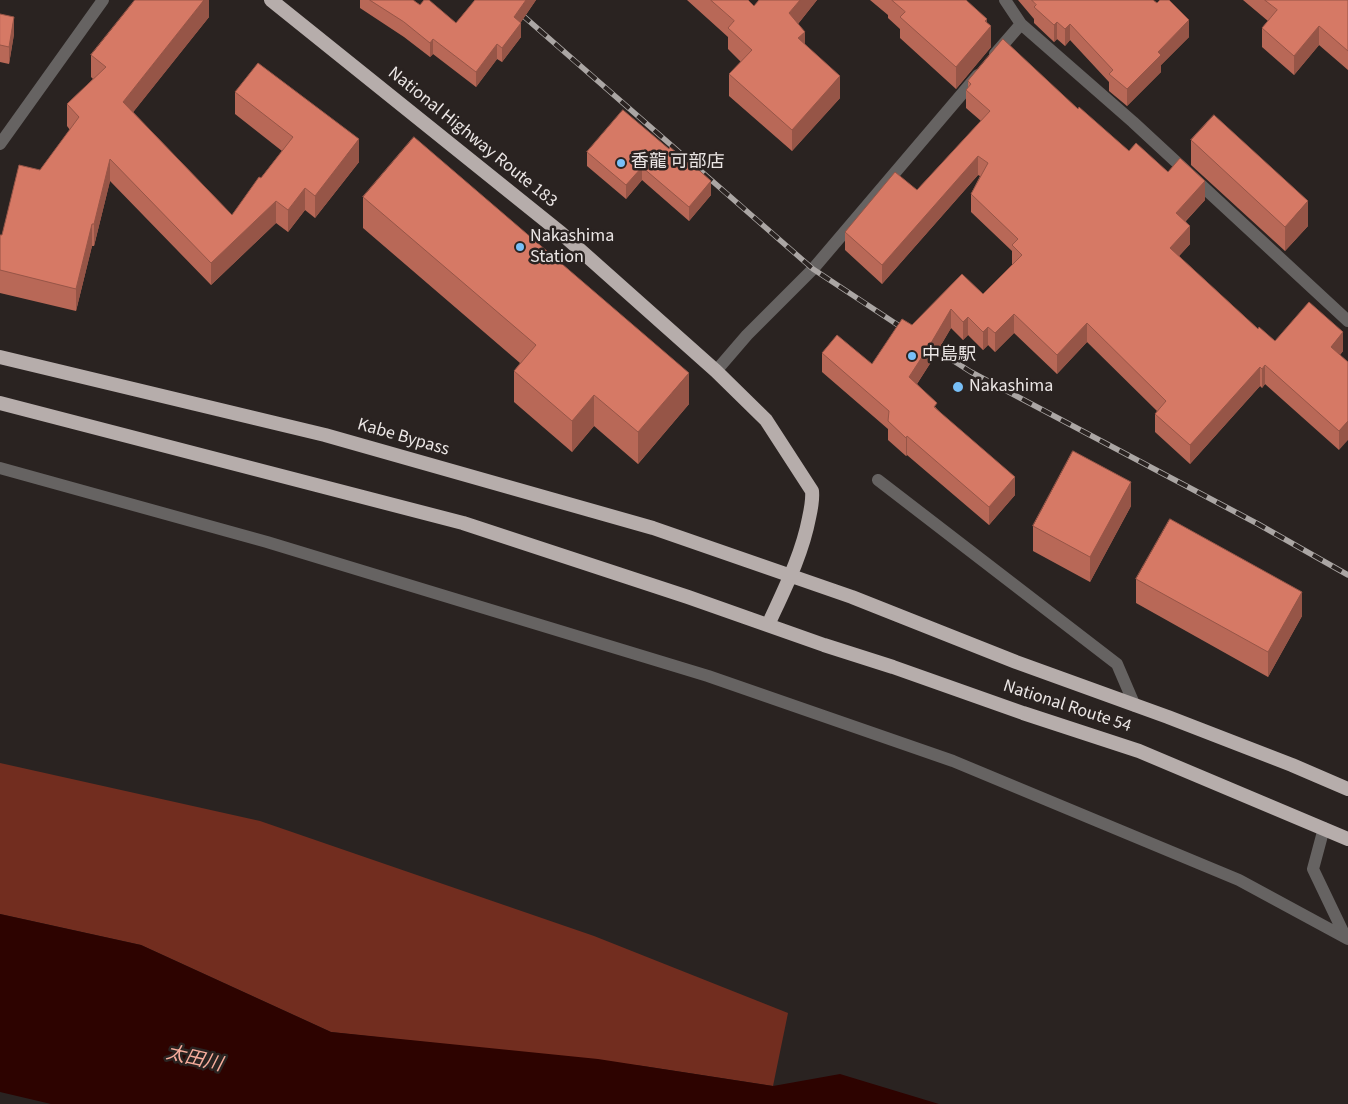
<!DOCTYPE html>
<meta charset="utf-8">
<style>
body{margin:0}
canvas{display:block;background:#2a2321}
</style>
<canvas width="1348" height="1104"></canvas>
<script>
const context = document.querySelector('canvas').getContext('2d');
context.lineJoin = 'round';
function fillPath(path, color) { context.fillStyle = color; context.fill(path, 'evenodd'); }
function stroke(path, color, width, dash) { context.strokeStyle = color; context.lineWidth = width; context.lineCap = dash ? 'butt' : 'round'; context.setLineDash(dash || []); context.stroke(path); }
function label(font, color, halo, rows, align = 'center') {
  context.font = font + ' "Source Sans 3","Noto Sans JP",sans-serif'; context.lineWidth = 5; context.setLineDash([]); context.textBaseline = 'middle'; context.strokeStyle = halo; context.fillStyle = color; for (const [text, x, y, turn = 0] of rows) {
    context.save(); context.translate(x, y); context.rotate((+turn || 0) * Math.PI / 180); context.textAlign = isNaN(turn) ? turn : align; if (halo) context.strokeText(text, 0, 0); context.fillText(text, 0, 0); context.restore();
  }
}
fillPath(new Path2D(`
 M 0,763 L 260,821 L 594,936 L 788,1013 L 773,1086 L 643,1066 L 331,1032 L 141,945 L 0,914 Z`), '#722d1f');
fillPath(new Path2D(`
 M 0,914 L 141,945 L 331,1032 L 598,1059 L 773,1086 L 840,1074 L 939,1104 L 51,1104 L 0,1092 Z`), '#2d0300');
stroke(new Path2D(`
 M 0,468 L 267,542 L 708,676 L 953,761 L 1239,880 L 1348,939
 M 878,480 L 1117,664 L 1135,706
 M 1324,828 L 1313,869 L 1346,938 L 1348,938`), '#666362', 12);
stroke(new Path2D(`
 M 1005,0 L 1021,24 L 1133,122 L 1348,321
 M 995,54 L 1021,24
 M 716,371 L 747,335 L 813,269 L 978,75`), '#666362', 12);
stroke(new Path2D(`
 M 0,144 L 103,0`), '#666362', 12);
stroke(new Path2D(`
 M 271,0 L 561,233 L 716,371 L 766,420 L 812,491 C 813,500 811,509 809,518 C 802,555 784,590 768,625
 M 0,357 L 325,435 L 653,528 L 852,597 L 1016,662 L 1168,717 L 1292,765 L 1348,789
 M 0,403 L 463,523 L 688,597 L 824,645 L 893,667 L 1023,713 L 1139,751 L 1348,839`), '#b6adab', 14);
const rail = new Path2D(`
 M 505,0 L 813,269 L 910,333
 M 927,344 L 971,372 L 1258,524 L 1348,575`);
stroke(rail, '#aba6a4', 5.5);
stroke(rail, '#2a2321', 4, [11]);
fillPath(new Path2D(`
 M 209,0 L 209,17 L 133,112 L 232,215 L 282,151 L 235,114 L 235,92 L 359,162 L 315,218 L 305,210 L 288,232 L 276,223 L 211,285 L 110,181 L 94,246 L 92,246 L 76,311 L 0,293 L 0,235 L 2,235 L 40,170 L 70,130 L 67,126 L 67,104 L 93,79 L 91,77 L 91,55 Z
 M 360,0 L 413,0 L 420,5 L 456,23 L 475,0 L 536,0 L 521,22 L 521,37 L 502,62 L 497,59 L 476,87 L 433,54 L 430,57 L 404,37 L 360,8 Z
 M 687,0 L 748,0 L 754,6 L 759,0 L 817,0 L 798,24 L 805,45 L 840,98 L 792,151 L 729,96 L 729,74 L 741,62 L 728,49 L 728,37 Z
 M 870,0 L 966,0 L 987,23 L 991,47 L 956,89 L 900,38 L 900,29 L 888,18 L 888,15 Z
 M 1018,0 L 1153,0 L 1189,37 L 1161,65 L 1161,72 L 1127,106 L 1109,91 L 1109,82 L 1070,40 L 1065,46 L 1057,39 L 1054,42 L 1034,23 L 1034,19 Z
 M 1243,0 L 1348,0 L 1348,70 L 1319,45 L 1294,75 L 1262,47 L 1262,28 L 1268,21 Z
 M 0,14 L 14,34 L 9,64 L 0,62 Z
 M 968,81 L 1078,109 L 1129,151 L 1168,172 L 1205,200 L 1186,221 L 1190,244 L 1179,256 L 1258,329 L 1275,341 L 1343,351 L 1340,355 L 1339,450 L 1265,384 L 1262,388 L 1260,386 L 1190,464 L 1155,432 L 1155,414 L 1157,411 L 1087,342 L 1057,374 L 1014,333 L 995,352 L 988,345 L 983,350 L 968,335 L 963,340 L 951,328 L 931,362 L 917,384 L 937,409 L 1015,495 L 989,525 L 907,455 L 906,456 L 888,440 L 888,429 L 822,372 L 822,353 L 872,364 L 912,325 L 983,294 L 1012,265 L 1012,251 L 971,212 L 971,194 L 980,176 L 978,175 L 882,284 L 845,250 L 845,232 L 917,190 L 981,121 L 966,108 L 966,90 L 968,88 Z
 M 623,110 L 711,195 L 689,221 L 642,180 L 626,199 L 587,166 L 587,152 Z
 M 1191,140 L 1308,226 L 1285,251 L 1191,165 Z
 M 363,197 L 689,404 L 638,464 L 594,426 L 572,452 L 514,402 L 514,371 L 520,363 L 363,228 Z
 M 1131,506 L 1090,582 L 1033,551 L 1033,526 Z
 M 1136,579 L 1302,616 L 1268,677 L 1136,603 Z`), '#b86857');
fillPath(new Path2D(`
 M 204,0 L 209,0 L 209,17 L 123,125 L 123,102 Z
 M 526,0 L 536,0 L 516,29 L 521,23 L 521,37 L 502,62 L 502,48 L 514,17 Z
 M 800,0 L 817,0 L 789,35 L 789,13 Z
 M 14,17 L 14,34 L 9,64 L 9,47 Z
 M 987,19 L 987,30 L 991,26 L 991,47 L 956,89 L 956,67 Z
 M 1189,20 L 1189,37 L 1161,65 L 1161,72 L 1127,106 L 1127,89 L 1158,52 Z
 M 1057,22 L 1057,39 L 1054,42 L 1054,25 Z
 M 1070,24 L 1070,40 L 1065,46 L 1065,29 Z
 M 1319,26 L 1319,45 L 1294,75 L 1294,56 Z
 M 805,32 L 805,53 L 798,38 Z
 M 433,39 L 433,54 L 430,57 L 430,43 Z
 M 497,44 L 497,59 L 476,87 L 476,72 Z
 M 840,76 L 840,98 L 792,151 L 792,130 Z
 M 359,139 L 359,162 L 315,218 L 315,196 Z
 M 978,156 L 978,175 L 882,284 L 882,265 Z
 M 110,159 L 110,181 L 94,246 L 94,224 Z
 M 642,167 L 642,180 L 626,199 L 626,185 Z
 M 711,181 L 711,195 L 689,221 L 689,207 Z
 M 1205,181 L 1205,200 L 1176,231 L 1176,213 Z
 M 305,188 L 305,210 L 288,232 L 288,210 Z
 M 276,201 L 276,223 L 211,285 L 211,263 Z
 M 1308,201 L 1308,226 L 1285,251 L 1285,227 Z
 M 92,224 L 92,246 L 76,311 L 76,289 Z
 M 1190,226 L 1190,244 L 1170,266 L 1170,248 Z
 M 951,309 L 951,328 L 931,362 L 909,396 L 909,377 Z
 M 1014,314 L 1014,333 L 995,352 L 995,333 Z
 M 968,317 L 968,335 L 963,340 L 963,322 Z
 M 1087,323 L 1087,342 L 1057,374 L 1057,355 Z
 M 988,327 L 988,345 L 983,350 L 983,332 Z
 M 1343,332 L 1343,351 L 1331,365 L 1331,347 Z
 M 1265,365 L 1265,384 L 1262,388 L 1262,369 Z
 M 1260,367 L 1260,386 L 1190,464 L 1190,445 Z
 M 689,373 L 689,404 L 638,464 L 638,432 Z
 M 594,395 L 594,426 L 572,452 L 572,421 Z
 M 1348,421 L 1348,440 L 1339,450 L 1339,431 Z
 M 907,436 L 907,455 L 906,456 L 906,438 Z
 M 1015,477 L 1015,495 L 989,525 L 989,507 Z
 M 1131,482 L 1131,506 L 1090,582 L 1090,557 Z
 M 1302,592 L 1302,616 L 1268,677 L 1268,652 Z`), '#965547');
const building = new Path2D(`
 M 135,0 L 204,0 L 123,102 L 232,215 L 259,177 L 261,178 L 293,137 L 235,92 L 258,63 L 359,139 L 315,196 L 305,188 L 288,210 L 276,201 L 211,263 L 110,159 L 94,224 L 92,224 L 76,289 L 0,270 L 0,235 L 2,235 L 19,165 L 40,170 L 79,117 L 67,104 L 106,67 L 91,55 Z
 M 370,0 L 413,0 L 420,5 L 424,0 L 429,0 L 456,23 L 475,0 L 526,0 L 514,17 L 521,23 L 502,48 L 497,44 L 476,72 L 433,39 L 430,43 L 404,22 Z
 M 711,0 L 748,0 L 754,6 L 759,0 L 800,0 L 789,13 L 805,32 L 798,38 L 840,76 L 792,130 L 729,74 L 752,50 L 728,28 L 734,21 Z
 M 892,0 L 966,0 L 987,19 L 985,21 L 991,26 L 956,67 L 900,17 L 905,12 Z
 M 1032,0 L 1153,0 L 1157,3 L 1160,0 L 1169,0 L 1189,20 L 1158,52 L 1161,55 L 1127,89 L 1109,74 L 1113,70 L 1070,24 L 1065,29 L 1057,22 L 1054,25 L 1034,7 L 1036,5 Z
 M 1265,0 L 1348,0 L 1348,51 L 1319,26 L 1294,56 L 1262,28 L 1277,10 Z
 M 0,14 L 14,17 L 9,47 L 0,45 Z
 M 1003,39 L 1078,109 L 1079,107 L 1129,151 L 1136,143 L 1168,172 L 1180,158 L 1205,181 L 1176,213 L 1190,226 L 1170,248 L 1258,329 L 1259,327 L 1275,341 L 1309,302 L 1343,332 L 1331,347 L 1348,362 L 1348,421 L 1339,431 L 1265,365 L 1262,369 L 1260,367 L 1190,445 L 1155,414 L 1166,401 L 1087,323 L 1057,355 L 1014,314 L 995,333 L 988,327 L 983,332 L 968,317 L 963,322 L 951,309 L 931,343 L 909,377 L 937,403 L 934,407 L 1015,477 L 989,507 L 907,436 L 906,438 L 888,421 L 889,411 L 822,353 L 837,335 L 872,364 L 902,319 L 912,325 L 962,274 L 983,294 L 1022,255 L 1012,245 L 1018,239 L 971,194 L 988,163 L 978,156 L 882,265 L 845,232 L 895,172 L 917,190 L 990,111 L 966,90 L 971,84 L 968,81 Z
 M 623,110 L 669,149 L 670,147 L 690,165 L 691,163 L 711,181 L 689,207 L 642,167 L 626,185 L 587,152 Z
 M 1214,115 L 1308,201 L 1285,227 L 1191,140 Z
 M 414,137 L 689,373 L 638,432 L 594,395 L 572,421 L 514,371 L 536,345 L 363,197 Z
 M 1073,451 L 1131,482 L 1090,557 L 1033,526 Z
 M 1170,519 L 1302,592 L 1268,652 L 1136,579 Z`);
fillPath(building, '#d67965');
stroke(building, '#965547', 1);
for (const [x, y, r, color] of [
 [621,163,5,"#78bff7"],
 [520,247,5,"#78bff7"],
 [912,356,5,"#78bff7"],
 [958,387,6,"#78bff7"]
]) { const dot = new Path2D(); dot.arc(x, y, r, 0, 2 * Math.PI); context.fillStyle = color; context.fill(dot); stroke(dot, '#2a2321', 2); }
label('18px', '#ebe6e5', '#2a2321', [
 ["National Highway Route 183",472,138,39],
 ["Kabe Bypass",403,438,16],
 ["National Route 54",1067,707,18]
]);
label('18px', '#ebe6e5', '#2a2321', [
 ["香龍 可部店",631,163],
 ["Nakashima",530,237],
 ["Station",530,258],
 ["中島駅",922,356],
 ["Nakashima",969,387]
], 'left');
label('italic 19px', '#f7ad9c', '#2a2321', [
 ["太田川",194,1060,13]
]);
</script>
